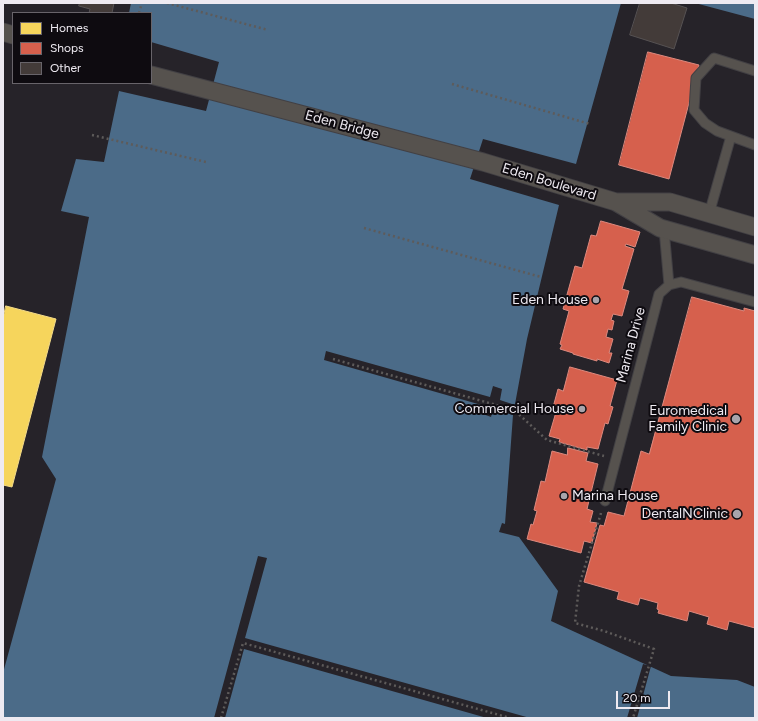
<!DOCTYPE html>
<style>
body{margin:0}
#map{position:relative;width:758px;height:721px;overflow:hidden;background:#262329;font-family:Figtree,sans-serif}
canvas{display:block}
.frame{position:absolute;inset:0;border:4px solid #eeeaf1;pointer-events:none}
.legend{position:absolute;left:12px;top:12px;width:140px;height:72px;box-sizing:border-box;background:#0e0b10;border:1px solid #68646a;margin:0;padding:5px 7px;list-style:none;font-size:12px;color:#eeeaf1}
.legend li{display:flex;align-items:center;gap:8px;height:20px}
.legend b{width:20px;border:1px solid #68646a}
.scale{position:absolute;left:616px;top:691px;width:54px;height:18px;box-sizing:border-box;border:2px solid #eeeaf1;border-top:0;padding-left:5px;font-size:12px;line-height:14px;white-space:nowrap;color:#eeeaf1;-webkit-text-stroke:3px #0e0b10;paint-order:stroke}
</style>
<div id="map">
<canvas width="758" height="721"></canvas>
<div class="frame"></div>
<ul class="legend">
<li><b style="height:11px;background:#f6d55c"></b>Homes</li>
<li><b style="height:11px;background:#d6604d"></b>Shops</li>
<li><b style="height:11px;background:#433b39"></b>Other</li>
</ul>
<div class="scale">20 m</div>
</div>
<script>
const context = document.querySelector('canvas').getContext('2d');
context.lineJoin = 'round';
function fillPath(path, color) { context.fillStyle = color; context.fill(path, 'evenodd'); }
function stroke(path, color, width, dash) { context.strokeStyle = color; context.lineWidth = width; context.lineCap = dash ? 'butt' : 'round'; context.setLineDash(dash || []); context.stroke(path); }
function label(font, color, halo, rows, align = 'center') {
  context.font = font + ' Figtree,sans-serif'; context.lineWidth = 4; context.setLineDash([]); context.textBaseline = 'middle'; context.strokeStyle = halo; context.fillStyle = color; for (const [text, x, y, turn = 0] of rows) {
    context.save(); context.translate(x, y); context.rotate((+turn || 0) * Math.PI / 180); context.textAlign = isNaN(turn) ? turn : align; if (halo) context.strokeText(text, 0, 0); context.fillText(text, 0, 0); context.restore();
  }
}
fillPath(new Path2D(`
 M 131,3 L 621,3 L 576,164 L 483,139 L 470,179 L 559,205 L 527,339 L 513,415 L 505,524 L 502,523 L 499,532 L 519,537 L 558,591 L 551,621 L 671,676 L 737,680 L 755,687 L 755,718 L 3,718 L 3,673 L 56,479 L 42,457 L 89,217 L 61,211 L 76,159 L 104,162 L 119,91 L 206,111 L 219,62 L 151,42 L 151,13 L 129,13 Z
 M 695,3 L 755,3 L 755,19 Z`), '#4b6b88');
fillPath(new Path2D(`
 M 326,351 L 490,397 L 493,386 L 502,389 L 500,400 L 515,405 L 513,415 L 493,409 L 491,417 L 483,414 L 485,406 L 324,360 Z
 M 258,556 L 267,558 L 245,638 L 530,718 L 487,718 L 244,649 L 225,718 L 214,718 Z
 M 643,664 L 651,666 L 637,718 L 627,718 Z`), '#262329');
const homes = new Path2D(`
 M 6,306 L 56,319 L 12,487 L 3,485 L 3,319 Z`);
fillPath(homes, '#f6d55c');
stroke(homes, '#f4db89', 1);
const shops = new Path2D(`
 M 648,52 L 699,65 L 669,179 L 619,165 Z
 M 601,221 L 640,232 L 635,247 L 626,244 L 625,246 L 634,249 L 622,289 L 629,291 L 622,316 L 613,314 L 611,320 L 614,321 L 612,330 L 608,329 L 606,337 L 613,339 L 609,353 L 612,353 L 609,363 L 597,359 L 597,361 L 573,354 L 573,353 L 560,349 L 562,345 L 560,344 L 569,311 L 563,309 L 575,266 L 582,268 L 591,235 L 596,236 Z
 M 692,297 L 744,311 L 744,308 L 755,311 L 755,628 L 729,621 L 727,630 L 707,624 L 709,617 L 689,611 L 687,621 L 658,613 L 659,610 L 657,609 L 658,603 L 640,598 L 638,605 L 617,599 L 619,592 L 584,582 L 600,525 L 604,526 L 608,512 L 624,516 L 641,451 L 649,454 Z
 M 570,367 L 617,380 L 610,406 L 613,407 L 608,424 L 605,423 L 598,449 L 587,447 L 587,450 L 559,442 L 560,439 L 549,436 L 556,412 L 552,411 L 558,389 L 563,391 Z
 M 568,448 L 588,453 L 586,461 L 598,464 L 587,509 L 593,511 L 590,522 L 597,523 L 592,543 L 584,541 L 581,553 L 527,539 L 531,524 L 533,525 L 537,511 L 534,510 L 541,481 L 545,482 L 552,451 L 567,455 Z`);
fillPath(shops, '#d6604d');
stroke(shops, '#dd897e', 1);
const building = new Path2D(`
 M 80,3 L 114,3 L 112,13 L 89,13 L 90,9 L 79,6 Z
 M 640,3 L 671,3 L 687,8 L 674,49 L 630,35 Z`);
fillPath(building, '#433b39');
stroke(building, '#565253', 1);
const lane = new Path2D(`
 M 755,71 L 714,58 L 696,78 L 694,110 L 705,123 L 717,131 L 755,145
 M 709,214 L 731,136
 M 664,229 L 669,285
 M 605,501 L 659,294 L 669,285 L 681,282 L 755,302`);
const street = new Path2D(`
 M 3,32 L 13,35
 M 151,75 L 483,162 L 616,202 L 660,228 L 755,255
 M 616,202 L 670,202 L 755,227`);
stroke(lane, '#424044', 11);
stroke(street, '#424044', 19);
stroke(new Path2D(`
 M 167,3 L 268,30
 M 139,13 L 142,3
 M 452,84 L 590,124
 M 92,135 L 206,162
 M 364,228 L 541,277
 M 333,359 L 514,410 L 547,440 L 604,456
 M 601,513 L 579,586 L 575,623 L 604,631 L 654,649 L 633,718
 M 221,718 L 243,643 L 510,718`), '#5e5b5a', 2.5, [2, 3]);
stroke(lane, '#56524e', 9);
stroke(street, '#56524e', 17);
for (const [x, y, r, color] of [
 [596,300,4,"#a8a4ab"],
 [582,409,4,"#a8a4ab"],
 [736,419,5,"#a8a4ab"],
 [564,496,4,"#a8a4ab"],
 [737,514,5,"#a8a4ab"]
]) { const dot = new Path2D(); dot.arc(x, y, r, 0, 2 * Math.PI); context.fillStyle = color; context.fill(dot); stroke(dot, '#0e0b10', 1.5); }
label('14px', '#eeeaf1', '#0e0b10', [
 ["Eden Bridge",342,125,15],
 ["Eden Boulevard",549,182,17],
 ["Marina Drive",631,345,-75]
]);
label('14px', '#eeeaf1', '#0e0b10', [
 ["Eden House",588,300],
 ["Commercial House",574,409],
 ["Euromedical",727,411],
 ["Family Clinic",727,427],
 ["Marina House",572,496,"left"],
 ["DentalNClinic",728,514]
], 'right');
</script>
